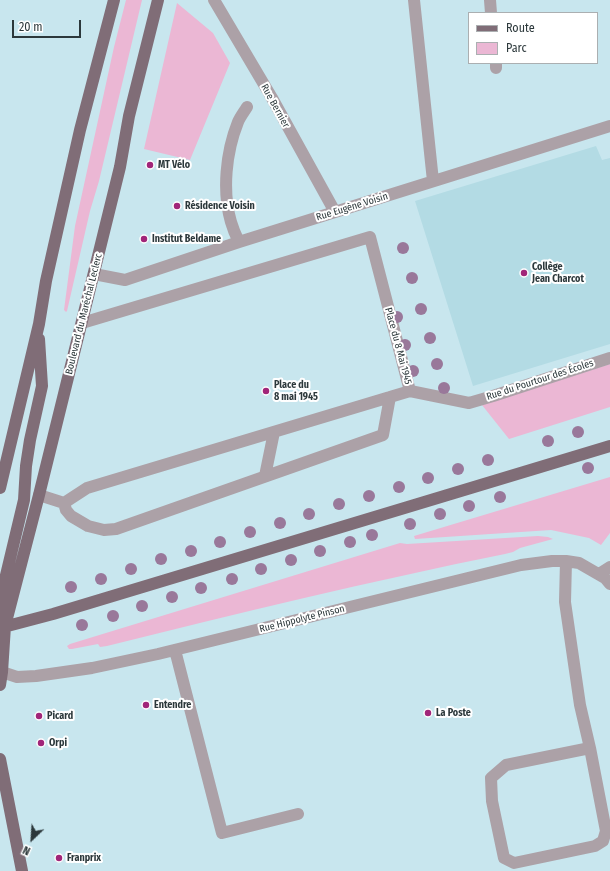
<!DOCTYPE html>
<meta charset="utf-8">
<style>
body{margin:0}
#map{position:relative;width:610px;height:871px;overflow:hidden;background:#c8e6ee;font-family:"Fira Sans Condensed",sans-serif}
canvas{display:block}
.legend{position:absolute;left:468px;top:12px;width:130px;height:52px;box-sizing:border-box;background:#fff;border:1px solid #abafb1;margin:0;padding:5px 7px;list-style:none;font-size:12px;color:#2c383b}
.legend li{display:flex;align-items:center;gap:8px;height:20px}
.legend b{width:20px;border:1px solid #abafb1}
.north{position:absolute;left:12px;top:819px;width:40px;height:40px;-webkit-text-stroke:3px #fff;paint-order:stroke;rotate:205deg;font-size:11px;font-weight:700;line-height:16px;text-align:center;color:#2c383b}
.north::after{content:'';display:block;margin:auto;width:14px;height:18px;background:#2c383b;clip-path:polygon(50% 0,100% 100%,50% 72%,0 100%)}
.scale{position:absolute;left:12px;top:20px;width:69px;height:18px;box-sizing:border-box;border:2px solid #2c383b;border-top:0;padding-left:5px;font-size:12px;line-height:14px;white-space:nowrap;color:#2c383b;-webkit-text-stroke:3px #fff;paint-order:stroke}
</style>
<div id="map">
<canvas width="610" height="871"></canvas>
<ul class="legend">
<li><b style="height:5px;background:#806d77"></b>Route</li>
<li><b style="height:11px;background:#ebb7d4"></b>Parc</li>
</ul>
<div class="north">N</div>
<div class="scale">20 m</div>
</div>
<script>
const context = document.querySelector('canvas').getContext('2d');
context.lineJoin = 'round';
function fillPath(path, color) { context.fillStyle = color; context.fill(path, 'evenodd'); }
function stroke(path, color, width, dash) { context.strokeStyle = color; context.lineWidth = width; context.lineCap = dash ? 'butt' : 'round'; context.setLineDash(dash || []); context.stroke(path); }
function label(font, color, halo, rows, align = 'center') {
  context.font = font + ' "Fira Sans Condensed",sans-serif'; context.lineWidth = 4; context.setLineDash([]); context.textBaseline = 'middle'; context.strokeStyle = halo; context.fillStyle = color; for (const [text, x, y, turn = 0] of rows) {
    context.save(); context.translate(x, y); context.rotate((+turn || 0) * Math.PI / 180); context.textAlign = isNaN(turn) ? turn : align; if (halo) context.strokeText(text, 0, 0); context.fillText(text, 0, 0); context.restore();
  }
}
fillPath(new Path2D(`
 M 596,146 L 602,160 L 610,158 L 610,344 L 473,386 L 415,201 Z`), '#b3dbe4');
fillPath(new Path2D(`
 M 126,0 L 142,0 L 99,181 L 90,211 L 67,311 L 66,312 L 64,310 L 75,226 L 114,47 Z
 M 177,3 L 213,33 L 230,63 L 190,160 L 144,149 Z
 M 610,364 L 610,407 L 509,439 L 482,405 Z
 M 610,477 L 610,533 L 601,545 L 589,538 L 551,530 L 415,539 L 414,536 Z
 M 538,536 L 548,537 L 553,539 L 520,548 L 513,552 L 505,554 C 371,581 239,613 107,646 L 100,647 L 98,644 L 72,649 L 69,649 L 67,646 L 70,644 L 400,543 L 407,544 Z`), '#ebb7d4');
stroke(new Path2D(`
 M 214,0 L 272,98 L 335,212
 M 414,0 L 433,181
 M 490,0 L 491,13
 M 496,63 L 496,68
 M 239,242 C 236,236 233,229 231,222 C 222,191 226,152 238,122 C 240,117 244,112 247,107
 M 94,274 L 125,280 L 239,242 L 610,126
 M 82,323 L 370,237 L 410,391
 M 265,476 L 274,432
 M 39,495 L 64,503 L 87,488 L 410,391 L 469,403 L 493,396 L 610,358
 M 64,503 L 66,510 L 71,516 L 88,526 L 104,530 L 116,529 L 383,435 L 390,397
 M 566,561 L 565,602 L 580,705 L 590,748 L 606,831 L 603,841 L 595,846 L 514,863 L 504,858 L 492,801 L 491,778 L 506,765 L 590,748
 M 599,574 L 610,567
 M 175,650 L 222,833 L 298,814
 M 2,672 L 17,677 L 36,676 L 92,668 L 158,654 L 521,565 L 552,561 L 566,561 L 579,563 L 605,578 L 610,584`), '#aca1a7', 12);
stroke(new Path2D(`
 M 0,488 L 39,324 L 46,281 L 80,130 L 114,0
 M 5,626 L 39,495 L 120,167 L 129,116 L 158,0
 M 0,628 L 53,614 L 610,446
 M 0,685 L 2,672 L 5,626 L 2,592 L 24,500 L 26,466 L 30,440 L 42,386 L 39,339
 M 0,759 L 22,871`), '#806d77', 12);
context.fillStyle = '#99789a';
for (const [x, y] of [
 [403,248],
 [412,278],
 [421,309],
 [397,317],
 [430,338],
 [405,345],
 [437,364],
 [413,371],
 [444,388],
 [578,432],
 [548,441],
 [488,460],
 [588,468],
 [458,469],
 [428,478],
 [399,487],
 [369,496],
 [500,497],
 [339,504],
 [469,506],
 [309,514],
 [440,514],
 [280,523],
 [410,524],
 [250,532],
 [372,535],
 [220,542],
 [350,542],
 [191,551],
 [320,551],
 [161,559],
 [291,560],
 [131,569],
 [261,569],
 [101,579],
 [232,579],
 [71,587],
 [201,588],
 [172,597],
 [142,606],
 [113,616],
 [82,625]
]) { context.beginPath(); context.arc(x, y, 6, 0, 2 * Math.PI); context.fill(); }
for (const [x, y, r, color] of [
 [150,165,4,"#a12579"],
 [177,206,4,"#a12579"],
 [144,239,4,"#a12579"],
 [524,273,4,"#a12579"],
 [266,391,4,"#a12579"],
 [146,705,4,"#a12579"],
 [428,713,4,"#a12579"],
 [39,716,4,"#a12579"],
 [41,743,4,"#a12579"],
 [59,858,4,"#a12579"]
]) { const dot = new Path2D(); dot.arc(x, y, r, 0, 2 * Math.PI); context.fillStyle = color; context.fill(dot); stroke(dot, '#fff', 1.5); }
label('10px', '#2c383b', '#fff', [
 ["Rue Bernier",275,106,61],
 ["Rue Eugène Voisin",352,207,-17],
 ["Boulevard du Maréchal Leclerc",84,314,-76],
 ["Place du 8 Mai 1945",398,346,75],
 ["Rue du Pourtour des Écoles",540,380,-18],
 ["Rue Hippolyte Pinson",302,619,-14]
]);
label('bold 10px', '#2c383b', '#fff', [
 ["MT Vélo",158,165],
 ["Résidence Voisin",185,206],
 ["Institut Beldame",152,239],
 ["Collège",532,267],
 ["Jean Charcot",532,279],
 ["Place du",274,385],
 ["8 mai 1945",274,397],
 ["Entendre",154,705],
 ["La Poste",436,713],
 ["Picard",47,716],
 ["Orpi",49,743],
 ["Franprix",67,858]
], 'left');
</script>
